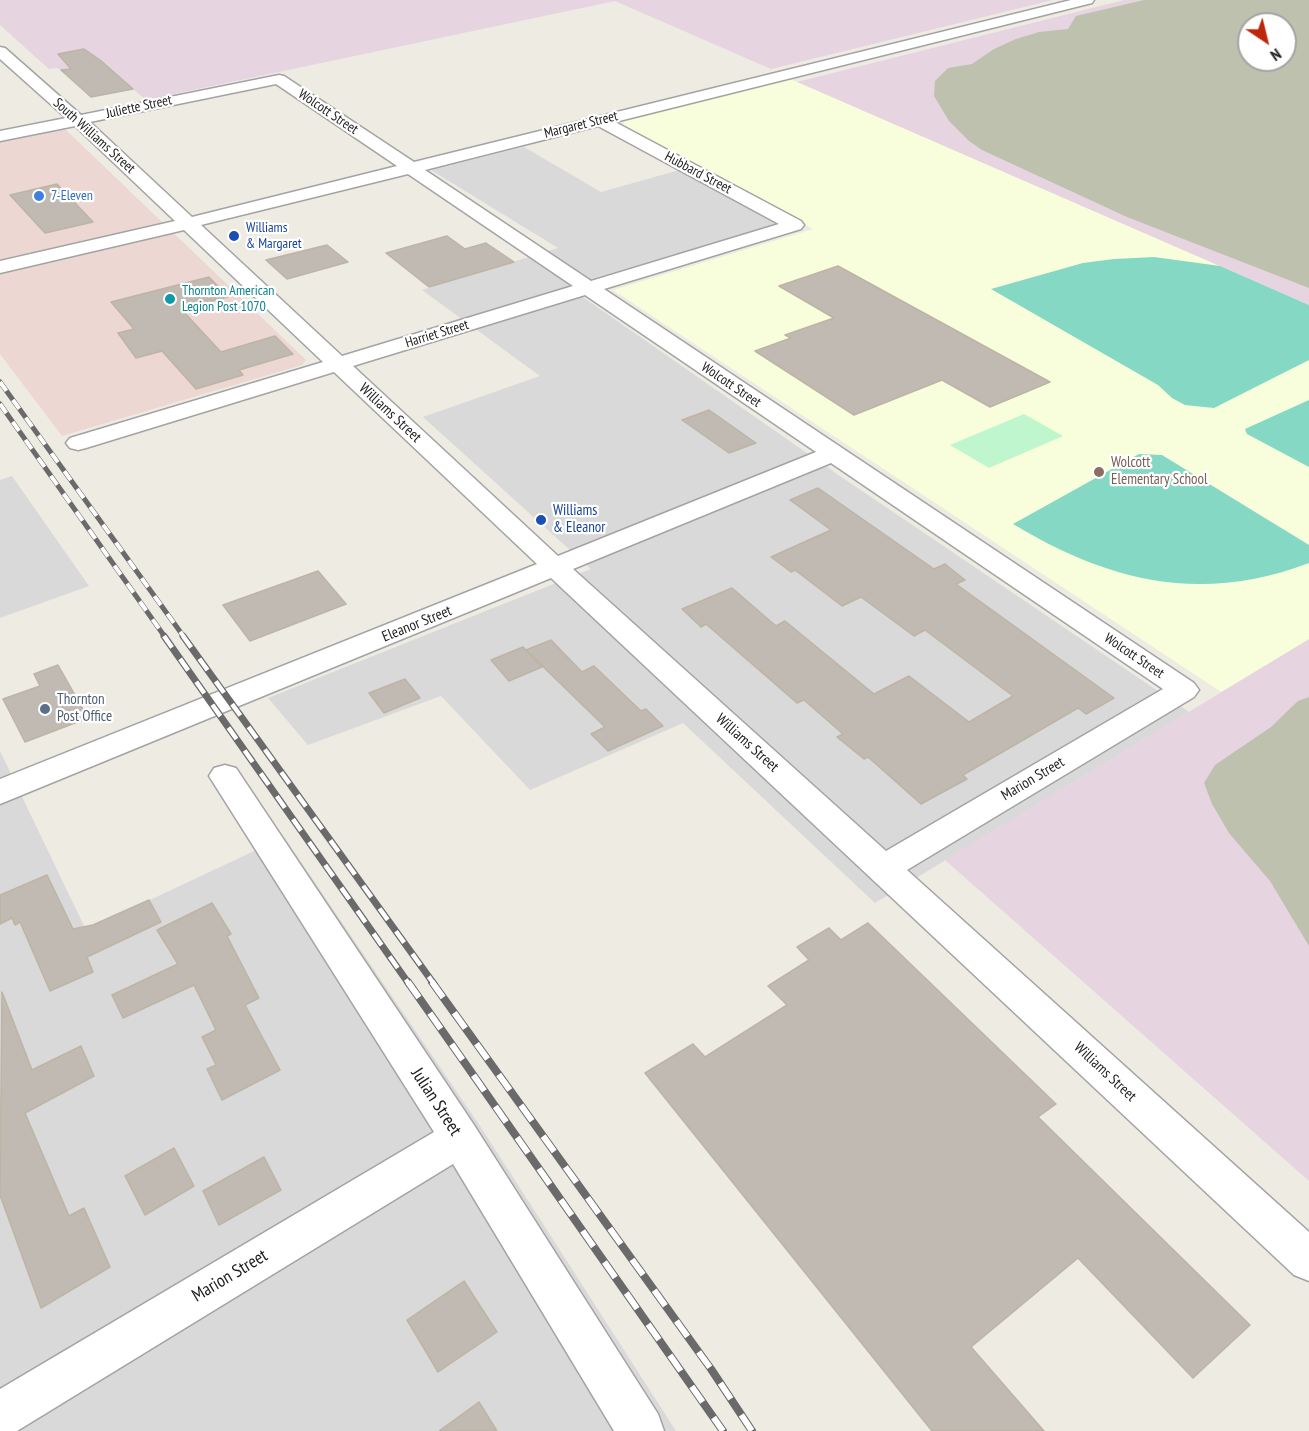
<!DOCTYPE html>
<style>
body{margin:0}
#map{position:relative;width:1309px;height:1431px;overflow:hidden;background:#edebe2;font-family:"PT Sans Narrow",sans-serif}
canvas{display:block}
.north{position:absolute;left:1237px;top:12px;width:60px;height:60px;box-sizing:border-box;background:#fff;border:2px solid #a4a4a4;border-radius:50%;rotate:145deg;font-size:16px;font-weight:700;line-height:24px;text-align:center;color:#1c1c1c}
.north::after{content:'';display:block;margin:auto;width:21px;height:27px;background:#bd260b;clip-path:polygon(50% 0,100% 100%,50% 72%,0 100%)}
</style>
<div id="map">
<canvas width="1309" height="1431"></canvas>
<div class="north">N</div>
</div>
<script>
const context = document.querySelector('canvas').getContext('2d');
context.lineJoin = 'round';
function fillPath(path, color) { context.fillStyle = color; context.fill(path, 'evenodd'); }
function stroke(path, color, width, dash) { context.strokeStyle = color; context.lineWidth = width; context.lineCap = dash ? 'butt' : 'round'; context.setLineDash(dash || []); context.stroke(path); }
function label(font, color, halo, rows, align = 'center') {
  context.font = font + ' "PT Sans Narrow",sans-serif'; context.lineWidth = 4.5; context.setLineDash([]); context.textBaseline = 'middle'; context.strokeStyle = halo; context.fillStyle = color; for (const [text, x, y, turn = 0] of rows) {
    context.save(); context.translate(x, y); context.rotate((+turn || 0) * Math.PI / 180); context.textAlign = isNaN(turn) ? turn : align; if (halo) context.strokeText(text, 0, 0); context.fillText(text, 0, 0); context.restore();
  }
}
fillPath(new Path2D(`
 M 524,147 L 601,192 L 683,169 L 780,223 L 567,286 L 837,474 L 1189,712 L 875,903 L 683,723 L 530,790 L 441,696 L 308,745 L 268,698 L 591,569 L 423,417 L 540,376 L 422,290 L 558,248 L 431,170 Z
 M 12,476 L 89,586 L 0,618 L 0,480 Z
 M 0,751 L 86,930 L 284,837 L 482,1129 L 676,1431 L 0,1431 Z`), '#dad9d9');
fillPath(new Path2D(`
 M 65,129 L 306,360 L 302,365 L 62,436 L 0,354 L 0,141 Z`), '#edd7d2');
fillPath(new Path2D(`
 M 0,0 L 1053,0 L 771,69 L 615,1 L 146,100 L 133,89 L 91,97 L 58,68 L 49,69 L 0,25 Z
 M 1124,0 L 1309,0 L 1309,305 L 797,82 ZM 1249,24 L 1285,24 L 1285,60 L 1249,60 Z
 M 1309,639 L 1309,1181 L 945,860 Z`), '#e6d4e0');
fillPath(new Path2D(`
 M 790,79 L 1309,305 L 1309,639 L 1221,692 L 613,290 L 813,229 L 623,125 L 625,120 Z`), '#f8fddb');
fillPath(new Path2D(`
 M 1144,0 L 1309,0 L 1309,288 L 1127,217 L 982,150 L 969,141 L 949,121 L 934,96 L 935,81 L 948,68 L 972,64 L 994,49 L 1016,39 L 1039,32 L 1068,29 L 1076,16 ZM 1249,24 L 1285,24 L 1285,60 L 1249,60 Z
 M 1309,697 L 1309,946 L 1270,881 L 1229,833 L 1212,804 L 1204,783 L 1215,765 L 1271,727 L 1298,701 Z`), '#bec1ae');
fillPath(new Path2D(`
 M 1024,414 L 1063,436 L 989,468 L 950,445 Z`), '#c0f6cd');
fillPath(new Path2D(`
 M 1154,257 L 1220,266 L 1309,305 L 1309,360 L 1214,408 L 1185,405 L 1172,398 L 1158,385 L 991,289 L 1083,263 L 1114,259 Z
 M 1309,400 L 1309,467 L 1247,434 L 1245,429 Z
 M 1139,454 L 1162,455 L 1309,545 L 1309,563 C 1201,604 1109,582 1013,524 Z`), '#84d8c4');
const building = new Path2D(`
 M 84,49 L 100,60 L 133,89 L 91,97 L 61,70 L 71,69 L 58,54 Z
 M 57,184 L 93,222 L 45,233 L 10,195 Z
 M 447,236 L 465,249 L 486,243 L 514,262 L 429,287 L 386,253 Z
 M 327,245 L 348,262 L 287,279 L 266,260 Z
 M 838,266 L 1050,382 L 990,407 L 942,380 L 854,415 L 755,351 L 791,338 L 785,335 L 834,318 L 779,286 Z
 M 209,277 L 228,297 L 181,309 L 221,352 L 275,336 L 293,354 L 239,370 L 243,375 L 196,389 L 162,351 L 136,358 L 118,333 L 134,329 L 111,302 Z
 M 709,410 L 756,443 L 729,453 L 682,420 Z
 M 818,488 L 934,569 L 945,564 L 965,580 L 956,584 L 1114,698 L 1086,714 L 1078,708 L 963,775 L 967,779 L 921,804 L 868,757 L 864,759 L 837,737 L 843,734 L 804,700 L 797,703 L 706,624 L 701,627 L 682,609 L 732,588 L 776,626 L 785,621 L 874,694 L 909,676 L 969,722 L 1013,696 L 925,630 L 914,636 L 861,597 L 842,606 L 795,570 L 791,572 L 771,557 L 831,530 L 790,500 Z
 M 318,571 L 346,604 L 250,641 L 223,605 Z
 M 551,640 L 582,672 L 594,666 L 641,711 L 646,709 L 663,726 L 608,751 L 591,734 L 605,727 L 526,650 Z
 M 523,647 L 542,667 L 509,681 L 491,660 Z
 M 58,665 L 88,718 L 25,742 L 3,699 L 40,686 L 34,674 Z
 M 405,679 L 420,698 L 384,713 L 369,693 Z
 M 47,875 L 73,929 L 93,925 L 149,900 L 161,922 L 87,957 L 93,972 L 50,991 L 20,922 L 15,925 L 12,918 L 0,924 L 0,895 Z
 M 212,903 L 231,934 L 227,936 L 259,998 L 245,1005 L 280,1070 L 222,1100 L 207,1069 L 216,1065 L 202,1037 L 216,1030 L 194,985 L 123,1018 L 112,995 L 178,964 L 157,930 Z
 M 868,923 L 1056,1104 L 1038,1117 L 1250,1325 L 1193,1378 L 1078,1258 L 971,1347 L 1044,1431 L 932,1431 L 645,1073 L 693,1044 L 705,1057 L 787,1005 L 768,986 L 809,960 L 797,947 L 829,928 L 841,940 Z
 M 2,992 L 32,1070 L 81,1046 L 94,1076 L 25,1113 L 69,1216 L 84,1208 L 110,1267 L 41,1308 L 0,1195 Z
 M 174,1148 L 194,1186 L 145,1215 L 125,1176 Z
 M 264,1157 L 281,1190 L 219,1225 L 203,1191 Z
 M 464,1281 L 497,1332 L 438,1372 L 407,1320 Z
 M 479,1402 L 497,1431 L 439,1431 Z`);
fillPath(building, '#c1bab2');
stroke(building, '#bdb4a5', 1.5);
const minor = new Path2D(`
 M 1071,0 L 1094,0 L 1092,3 L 615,122 L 801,221 L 804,225 L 801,229 L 604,289 L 1194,683 L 1199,690 L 1194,697 L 907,870 L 1309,1232 L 1309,1281 L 1294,1275 L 551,578 L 0,804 L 0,779 L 537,564 L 334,372 L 86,448 L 78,450 L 70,448 L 66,443 L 70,438 L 323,362 L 184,230 L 0,273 L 0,261 L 175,221 L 75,126 L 0,141 L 0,131 L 66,118 L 0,59 L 0,47 L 5,48 L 81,115 L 279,75 L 284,76 L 414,162 ZM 276,84 L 397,166 L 192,217 L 90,122 ZM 598,126 L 779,224 L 591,281 L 425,170 ZM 408,174 L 573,286 L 342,356 L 201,225 ZM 585,295 L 816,452 L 558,556 L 353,366 ZM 831,463 L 1163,689 L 886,851 L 573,569 Z
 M 225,765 L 236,768 L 474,1125 L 658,1414 L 664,1431 L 614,1431 L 453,1164 L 17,1431 L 0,1431 L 0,1389 L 434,1132 L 209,776 L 214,768 Z`);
stroke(minor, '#a3a3a3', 3);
fillPath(minor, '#fff');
const railFar2 = new Path2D(`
 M 0,382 L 184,637
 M 0,404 L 165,637`);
const railFar1 = new Path2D(`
 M 164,636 L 409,984
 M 183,636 L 434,984`);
const rail = new Path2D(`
 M 408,982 L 723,1431
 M 432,982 L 711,1369 L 752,1431`);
stroke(railFar2, '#6a6a6a', 5);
stroke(railFar1, '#6a6a6a', 7);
stroke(rail, '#6a6a6a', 8);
stroke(railFar2, '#fff', 4, [11]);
stroke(railFar1, '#fff', 4.5, [14]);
stroke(rail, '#fff', 6, [19]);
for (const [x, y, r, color] of [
 [39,196,6,"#3f7fe0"],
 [234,236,6,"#1a4fb4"],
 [170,299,6,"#0f9aa8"],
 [1099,472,6,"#8d6e63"],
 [541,520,6,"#1a4fb4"],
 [45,709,6,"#5c6f8a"]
]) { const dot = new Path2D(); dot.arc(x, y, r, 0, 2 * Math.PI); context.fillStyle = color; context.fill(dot); stroke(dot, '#fff', 2); }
label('14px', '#1c1c1c', '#fff', [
 ["Juliette Street",139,107,-12],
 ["Wolcott Street",328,112,34],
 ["Margaret Street",581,125,-14],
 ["South Williams Street",94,136,42],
 ["Hubbard Street",698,173,28],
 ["Harriet Street",437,334,-17],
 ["Wolcott Street",731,385,34],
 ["Wolcott Street",1134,656,34]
]);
label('14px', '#366cbe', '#fff', [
 ["7-Eleven",51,196]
], 'left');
label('14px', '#164399', '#fff', [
 ["Williams",246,228],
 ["& Margaret",246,244]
], 'left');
label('14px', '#0d838f', '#fff', [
 ["Thornton American",182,291],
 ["Legion Post 1070",182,307]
], 'left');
label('15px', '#1c1c1c', '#fff', [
 ["Williams Street",390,413,43],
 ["Eleanor Street",417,624,-22],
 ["Williams Street",747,743,42],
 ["Marion Street",1033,779,-31],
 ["Williams Street",1105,1072,43]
]);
label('15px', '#785e54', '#fff', [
 ["Wolcott",1111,463],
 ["Elementary School",1111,480]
], 'left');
label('15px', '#164399', '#fff', [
 ["Williams",553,511],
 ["& Eleanor",553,528]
], 'left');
label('15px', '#4e5e75', '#fff', [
 ["Thornton",57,700],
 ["Post Office",57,717]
], 'left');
label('18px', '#1c1c1c', '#fff', [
 ["Julian Street",436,1102,57],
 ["Marion Street",230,1276,-31]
]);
</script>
